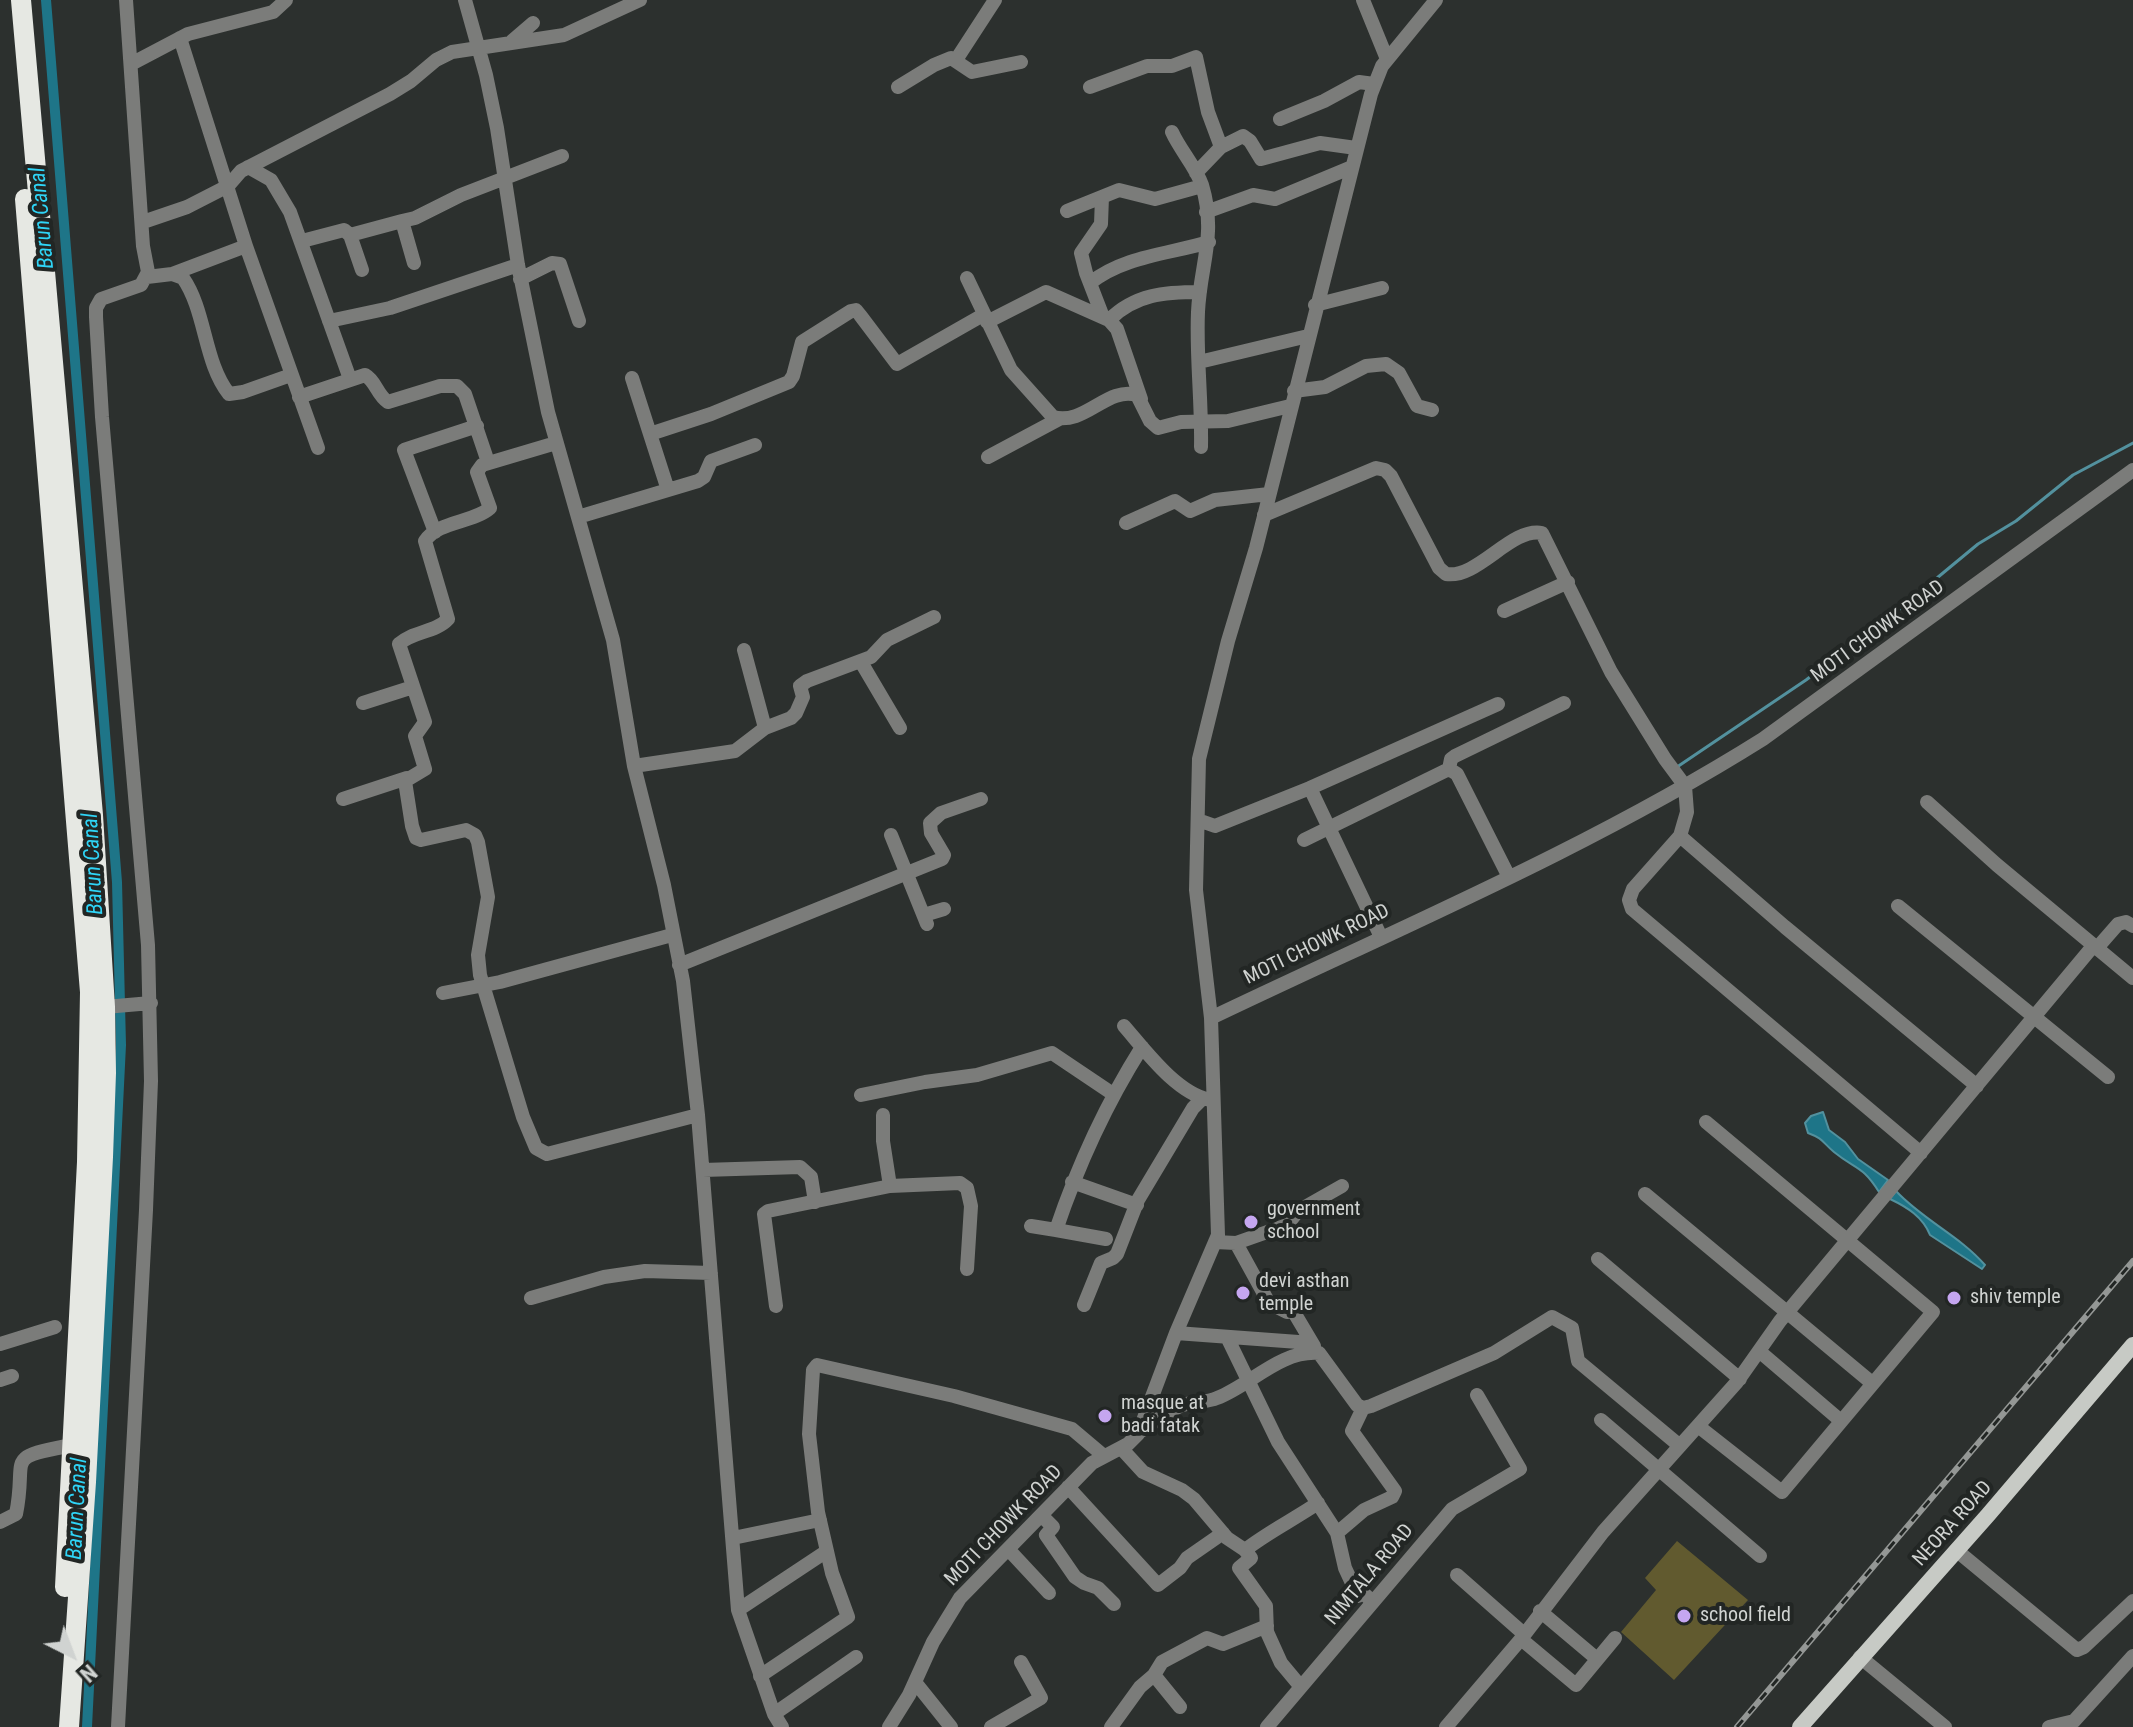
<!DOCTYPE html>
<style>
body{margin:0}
#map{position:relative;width:2133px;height:1727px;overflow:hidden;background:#2c302e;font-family:"Roboto Condensed",sans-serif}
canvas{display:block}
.north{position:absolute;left:32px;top:1615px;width:80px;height:80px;-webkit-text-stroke:6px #222624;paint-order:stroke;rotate:138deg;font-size:22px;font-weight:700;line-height:32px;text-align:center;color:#d0d3d1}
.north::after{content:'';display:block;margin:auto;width:28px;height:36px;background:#d0d3d1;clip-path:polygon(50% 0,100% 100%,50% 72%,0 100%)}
</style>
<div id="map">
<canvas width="2133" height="1727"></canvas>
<div class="north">N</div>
</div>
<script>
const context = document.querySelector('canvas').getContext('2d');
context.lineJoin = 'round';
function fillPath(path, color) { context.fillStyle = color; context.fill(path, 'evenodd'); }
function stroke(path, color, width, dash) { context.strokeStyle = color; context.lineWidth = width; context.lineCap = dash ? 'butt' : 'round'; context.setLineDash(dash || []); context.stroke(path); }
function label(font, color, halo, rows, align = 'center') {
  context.font = font + ' "Roboto Condensed",sans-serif'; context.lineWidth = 8; context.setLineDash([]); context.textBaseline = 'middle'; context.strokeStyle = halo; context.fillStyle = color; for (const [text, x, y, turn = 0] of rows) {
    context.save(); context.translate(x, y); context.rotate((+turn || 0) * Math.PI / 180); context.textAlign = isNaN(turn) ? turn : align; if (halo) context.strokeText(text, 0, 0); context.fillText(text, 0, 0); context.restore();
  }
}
fillPath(new Path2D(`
 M 1677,1541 L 1748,1600 L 1674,1680 L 1621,1632 L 1656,1590 L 1645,1578 Z`), '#615a2f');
const water = new Path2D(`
 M 1823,1112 L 1829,1130 L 1845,1142 L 1858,1159 L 1888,1180 L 1879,1192 C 1862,1165 1856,1170 1834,1152 C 1822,1142 1824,1139 1808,1133 L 1805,1123 L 1811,1116 Z
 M 1896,1191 C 1923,1220 1960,1236 1985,1265 L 1982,1269 L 1930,1235 C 1923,1217 1907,1207 1890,1199 Z`);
fillPath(water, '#1e7588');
stroke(water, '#53919e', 2);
stroke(new Path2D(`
 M 1677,767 L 1806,680 L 1891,616 L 1978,544 L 2016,521 L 2073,475 L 2133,443`), '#53919e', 3);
stroke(new Path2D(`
 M 46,0 L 117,882 L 121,1045 L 87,1727`), '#1e7588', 10);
stroke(new Path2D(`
 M 465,0 L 486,75 L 497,128 L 518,265 L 548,412 L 613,640 L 634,766 L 664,885 L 683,981 L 698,1115 L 738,1610 L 774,1714 L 782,1727
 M 1363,0 L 1387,59
 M 180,38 L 246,246 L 318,448
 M 512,41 L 533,23
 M 956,60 L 995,0
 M 131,64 L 188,34 L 273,12 L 286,0
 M 898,87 L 934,65 L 951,58 L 972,72 L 1021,62
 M 1090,87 L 1147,66 L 1172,66 L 1196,57 L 1208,112 L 1221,147
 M 1280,119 L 1324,101 L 1359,82 L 1374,84
 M 1172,132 C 1180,150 1196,167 1202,185 C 1217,235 1200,265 1198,312 C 1196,356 1202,402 1201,447
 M 248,167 L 271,180 L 290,212 L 350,379
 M 1196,173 L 1221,147 L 1243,136 L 1250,141 L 1261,159 L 1320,143 L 1356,148
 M 1102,197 L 1101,224 L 1081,253 L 1086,273 L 1103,317
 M 1067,211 L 1119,190 L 1155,199 L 1202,186
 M 1206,212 L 1253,195 L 1275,199 L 1352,167
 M 402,221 L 415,218 L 461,195 L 562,156
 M 143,222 L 187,207 L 228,186 L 241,171 L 390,94 L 411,81 L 436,60 L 452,52 L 564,35 L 640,0
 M 350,235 L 362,270
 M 302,241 L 344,230 L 350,235 L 402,221 L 414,263
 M 172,274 L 246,246
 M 147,277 L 172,274 L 183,278 C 206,311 204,363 229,394 L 243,392 L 291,375
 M 967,278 L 1011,370 L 1053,417 C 1085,426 1107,386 1137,395 L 1150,421 L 1158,428 L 1181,422 L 1228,421 L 1290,406
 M 520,279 L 552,263 L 560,264 L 579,321
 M 1090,283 C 1124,256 1169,254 1209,242
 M 1315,305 L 1382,288
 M 1109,320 C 1135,294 1165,292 1200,292
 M 329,321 L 390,308 L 518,265
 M 987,322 L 1046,292 L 1109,320 L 1117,329 L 1141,399
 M 1199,362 L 1308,336
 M 632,378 L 668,490
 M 1294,391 L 1325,387 L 1366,366 L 1386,364 L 1399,373 L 1417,406 L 1432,410
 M 299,397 L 365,375 C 376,381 377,395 388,402 L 440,386 L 457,386 L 465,394 L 488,462
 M 650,434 L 711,414 L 789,382 L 793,376 L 802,342 L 851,311 L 856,310 L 860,315 L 897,364 L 983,315
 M 556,443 L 482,465 L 477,472 L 490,508 C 473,523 438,521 425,541 L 448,619 C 435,633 413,631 399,644 L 425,722 L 415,736 L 425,769 L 405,781 L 412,826 L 416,838 L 421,840 L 466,830 L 475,835 L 478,842 L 488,897 L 478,955 L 480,975 L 523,1117 L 536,1148 L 547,1154 L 698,1115
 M 988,457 L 1059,419
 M 1264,515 L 1376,468 L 1385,470 L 1391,476 L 1439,568 L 1446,574 C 1478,579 1511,527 1542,533 L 1611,672 L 1665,759 L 1685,786 L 1687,812 L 1680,836 L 1633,889 L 1629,900 L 1632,909 L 1921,1153
 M 578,517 L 698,481 L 704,477 L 711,461 L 755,445
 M 1126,523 L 1175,501 L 1190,511 L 1215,500 L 1269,494
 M 435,532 L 404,450 L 477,426
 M 1504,611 L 1568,582
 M 744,650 L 765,728
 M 861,662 L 900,728
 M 363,703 L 413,687
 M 634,766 L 735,751 L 765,728 L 791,718 L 796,713 L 803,697 L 800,686 L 807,681 L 871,657 L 887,640 L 934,617
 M 1449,769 L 1451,759 L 1455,756 L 1564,703
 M 1310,788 L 1498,704
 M 343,799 L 407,778
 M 1927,802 L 1997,865 L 2133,978
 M 1198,820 L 1215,826 L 1310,788 L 1381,937
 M 891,835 L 927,924
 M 1680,836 L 1785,927 L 1977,1086
 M 1304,840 L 1449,769 L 1457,774 L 1509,877
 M 1898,906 L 2108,1077
 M 924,915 L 944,909
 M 2097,948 L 2118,924 L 2126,922 L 2133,926
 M 679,965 L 942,859 L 944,855 L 931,833 L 930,823 L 941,813 L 981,799
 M 443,993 L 500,982 L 672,935
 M 105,1007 L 151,1003
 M 1211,1018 L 1196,890 L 1199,759 L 1228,641 L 1256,548 L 1371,94 L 1382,66 L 1436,0
 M 1124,1026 C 1145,1050 1176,1093 1210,1100
 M 861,1095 L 925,1082 L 977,1075 L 1052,1053 L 1113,1094
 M 883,1115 L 883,1141 L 890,1186 L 960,1183 L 967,1188 L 971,1206 L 967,1269
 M 703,1170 L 800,1167 L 811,1177 L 815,1202
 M 1072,1182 L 1137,1205
 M 1645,1194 L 1872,1383
 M 1031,1226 L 1056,1230
 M 1106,1239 L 1056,1230 C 1078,1165 1106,1104 1142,1047
 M 1215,1242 L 1236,1243 L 1287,1225 L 1298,1211 L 1342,1186
 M 1236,1243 L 1269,1303 L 1287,1312
 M 1598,1259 L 1740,1379
 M 531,1298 L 604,1277 L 645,1271 L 711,1273
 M 1084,1305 L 1101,1263 L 1113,1258 L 1117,1254 L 1138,1200 L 1193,1108 L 1203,1098
 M 776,1306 L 764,1214 L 768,1211 L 890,1186
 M 1295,1314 L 1314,1346
 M 1176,1333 L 1312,1343
 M 1227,1337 L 1278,1442 L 1337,1533 L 1345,1568 L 1358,1596 L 1363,1593 L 1373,1602
 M 0,1344 L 55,1327
 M 1759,1351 L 1841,1421
 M 0,1380 L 12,1376
 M 1601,1420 L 1760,1556
 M 1698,1426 L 1782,1492 L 1933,1312 L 1706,1122
 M 1138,1433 C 1152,1424 1166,1413 1180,1406 C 1191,1401 1206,1403 1217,1398 C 1251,1385 1280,1350 1319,1353 L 1357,1405 L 1363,1408 L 1371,1406 L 1494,1353 L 1552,1317 L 1572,1328 L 1578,1361 L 1680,1446
 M 1121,1448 L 1143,1472 L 1182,1490 L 1194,1499 L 1227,1538 L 1245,1550 L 1251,1558 L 1239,1568 L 1266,1606 L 1267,1632 L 1281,1663 L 1301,1687
 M 1068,1487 L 1158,1585 L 1180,1568 L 1187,1558 L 1223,1533
 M 1041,1515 L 1053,1527 L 1046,1535 L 1075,1577 L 1084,1583 L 1098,1588 L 1114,1604
 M 0,1522 L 16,1514 C 28,1456 1,1458 73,1445
 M 1337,1533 L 1364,1510 L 1392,1497 L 1395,1491 L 1352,1431 L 1363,1408
 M 733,1538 L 820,1520
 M 1008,1549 L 1049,1593
 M 1245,1550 C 1268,1532 1293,1520 1318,1503
 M 1956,1550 L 2077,1650 L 2084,1647 L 2133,1601
 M 1457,1575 L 1524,1634
 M 738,1610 L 827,1551
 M 1540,1611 L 1597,1659
 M 1521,1639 L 1576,1685 L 1615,1638
 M 1860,1657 L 1945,1727
 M 760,1676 L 848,1617 L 832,1573 L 818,1512 L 809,1434 L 813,1370 L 817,1365 L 954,1396 L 1072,1429 L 1104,1456
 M 915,1682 L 951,1727
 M 1180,1707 L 1154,1675 L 1162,1662 L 1207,1638 L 1223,1644 L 1267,1626
 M 774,1714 L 856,1657
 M 118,1727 L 146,1210 L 151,1081 L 148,945 L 102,417 L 96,317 L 96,308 L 101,299 L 141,285 L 148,272 L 143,246 L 126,0
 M 889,1727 L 909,1695 L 933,1642 L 960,1598 L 1092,1463 L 1128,1444 L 1138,1434 L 1176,1333 L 1218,1235 L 1211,1018 C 1397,929 1588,849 1763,739 L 2133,470
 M 991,1727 L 1041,1698 L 1021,1662
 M 1111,1727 L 1140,1687 L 1154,1675
 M 1267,1727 L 1452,1509 L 1520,1469 L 1477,1395
 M 1446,1727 L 1521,1639 L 1603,1532 L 1737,1382 L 1780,1321 L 2094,945
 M 2049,1727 L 2074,1721 L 2133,1656`), '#7b7c7a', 14);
stroke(new Path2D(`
 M 1800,1727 L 1988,1515 L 2133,1345`), '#c7cac5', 16);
stroke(new Path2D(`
 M 21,0 L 93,815 L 105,1007 L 106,1073 L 103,1157 L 86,1482 L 69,1727
 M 25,199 L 90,992 L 87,1162 L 65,1587`), '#e6e8e3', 20);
const rail = new Path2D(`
 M 1737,1727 L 2133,1261`);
stroke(rail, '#949795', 6);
stroke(rail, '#222624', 3, [9]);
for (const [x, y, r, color] of [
 [1251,1222,8,"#c5a6f0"],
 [1243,1293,8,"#c5a6f0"],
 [1954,1298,8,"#c5a6f0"],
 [1105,1416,8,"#c5a6f0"],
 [1684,1616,8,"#c5a6f0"]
]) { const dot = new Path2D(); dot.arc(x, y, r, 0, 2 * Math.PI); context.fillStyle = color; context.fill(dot); stroke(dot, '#222624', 3); }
label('20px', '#d0d3d1', '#222624', [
 ["MOTI CHOWK ROAD",1878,632,-36],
 ["MOTI CHOWK ROAD",1317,945,-26],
 ["NEORA ROAD",1953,1524,-48],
 ["MOTI CHOWK ROAD",1004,1526,-46],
 ["NIMTALA ROAD",1370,1575,-50]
]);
label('20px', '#d0d3d1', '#222624', [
 ["government",1267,1210],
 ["school",1267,1233],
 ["devi asthan",1259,1282],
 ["temple",1259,1305],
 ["shiv temple",1970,1298],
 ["masque at",1121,1404],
 ["badi fatak",1121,1427],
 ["school field",1700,1616]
], 'left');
label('italic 22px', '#2fd4f6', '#222624', [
 ["Barun Canal",43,218,-95],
 ["Barun Canal",94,864,-93],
 ["Barun Canal",78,1509,-87]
]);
</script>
